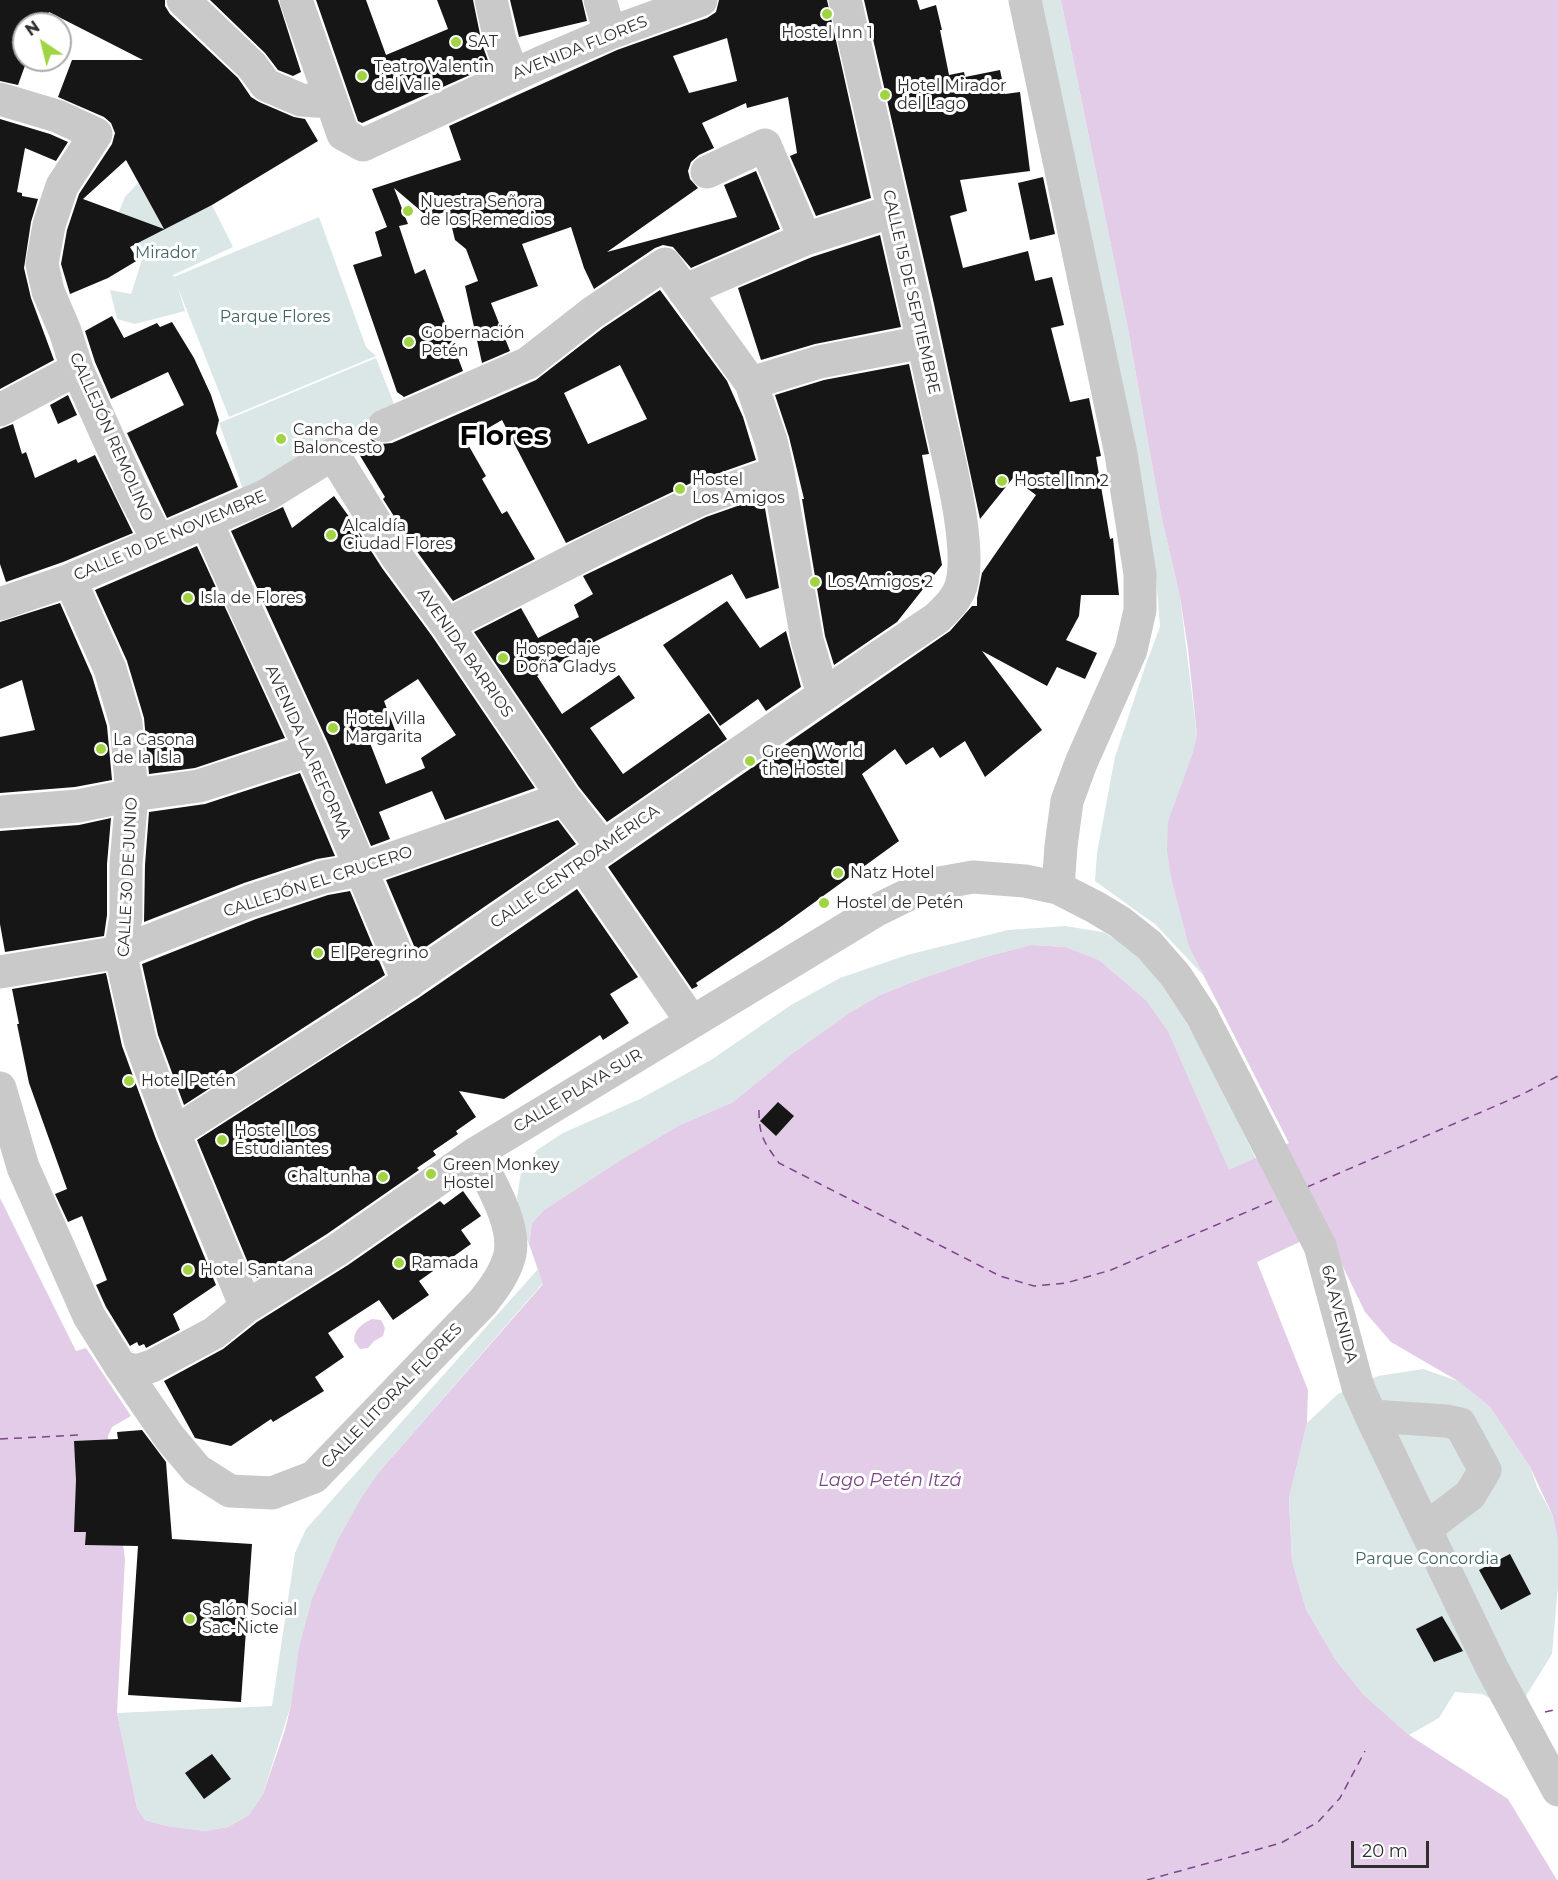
<!DOCTYPE html>
<meta charset="utf-8">
<style>
body{margin:0}
#map{position:relative;width:1558px;height:1880px;overflow:hidden;background:#fff;font-family:Montserrat,sans-serif}
canvas{display:block}
.north{position:absolute;left:12px;top:12px;width:60px;height:60px;box-sizing:border-box;background:#fff;border:2px solid #acacac;border-radius:50%;rotate:325deg;font-size:16px;font-weight:700;line-height:24px;text-align:center;color:#2f2f2f}
.north::after{content:'';display:block;margin:auto;width:21px;height:27px;background:#a0d443;clip-path:polygon(50% 0,100% 100%,50% 72%,0 100%)}
.scale{position:absolute;left:1351px;top:1841px;width:78px;height:27px;box-sizing:border-box;border:3px solid #2f2f2f;border-top:0;padding-left:8px;font-size:18px;line-height:21px;white-space:nowrap;color:#2f2f2f;-webkit-text-stroke:4px #fff;paint-order:stroke}
</style>
<div id="map">
<canvas width="1558" height="1880"></canvas>
<div class="north">N</div>
<div class="scale">20 m</div>
</div>
<script>
const context = document.querySelector('canvas').getContext('2d');
context.lineJoin = 'round';
function fillPath(path, color) { context.fillStyle = color; context.fill(path, 'evenodd'); }
function stroke(path, color, width, dash) { context.strokeStyle = color; context.lineWidth = width; context.lineCap = dash ? 'butt' : 'round'; context.setLineDash(dash || []); context.stroke(path); }
function label(font, color, halo, rows, align = 'center') {
  context.font = font + ' Montserrat,sans-serif'; context.lineWidth = 6; context.setLineDash([]); context.textBaseline = 'middle'; context.strokeStyle = halo; context.fillStyle = color; for (const [text, x, y, turn = 0] of rows) {
    context.save(); context.translate(x, y); context.rotate((+turn || 0) * Math.PI / 180); context.textAlign = isNaN(turn) ? turn : align; if (halo) context.strokeText(text, 0, 0); context.fillText(text, 0, 0); context.restore();
  }
}
fillPath(new Path2D(`
 M 1037,0 L 1061,0 L 1128,329 L 1161,515 L 1180,597 L 1197,735 L 1192,755 L 1172,883 L 1189,947 L 1203,975 L 1156,925 L 1095,881 L 1097,853 L 1115,757 L 1146,664 L 1160,627 L 1155,564 L 1126,442 Z
 M 138,183 L 164,229 L 212,205 L 233,247 L 173,275 L 174,277 L 319,217 L 366,347 L 376,356 L 229,417 L 178,288 L 185,311 L 135,324 L 117,319 L 110,290 L 131,294 L 142,260 L 125,234 L 111,231 L 125,197 Z
 M 376,358 L 396,409 L 392,413 L 306,455 L 244,492 L 219,423 Z
 M 1065,926 L 1103,932 L 1138,952 L 1164,983 L 1211,1066 L 1256,1159 L 1229,1171 L 1168,1031 L 1146,1000 L 1099,960 L 1066,947 L 1031,945 L 985,957 L 920,979 L 880,995 L 849,1013 L 793,1053 L 733,1102 L 678,1126 L 619,1161 L 544,1210 L 532,1223 L 529,1244 L 524,1233 L 517,1198 L 521,1172 L 537,1150 L 563,1133 L 640,1099 L 711,1060 L 791,1005 L 840,978 L 907,955 L 1008,930 Z
 M 538,1269 L 543,1283 L 379,1472 L 291,1705 L 263,1794 L 249,1815 L 228,1827 L 205,1831 L 167,1826 L 145,1820 L 137,1808 L 117,1713 L 272,1706 L 295,1553 L 306,1529 Z
 M 1423,1369 L 1458,1381 L 1490,1407 L 1530,1467 L 1537,1487 L 1553,1516 L 1558,1542 L 1558,1587 L 1552,1654 L 1516,1712 L 1482,1694 L 1455,1692 L 1439,1718 L 1409,1735 L 1364,1695 L 1335,1659 L 1306,1609 L 1292,1561 L 1289,1498 L 1307,1423 L 1338,1394 L 1378,1376 Z`), '#dbe7e6');
fillPath(new Path2D(`
 M 1061,0 L 1558,0 L 1558,1542 L 1553,1516 L 1530,1467 L 1490,1407 L 1458,1381 L 1391,1342 L 1365,1312 L 1325,1230 L 1257,1262 L 1308,1390 L 1307,1423 L 1289,1498 L 1292,1561 L 1306,1609 L 1335,1659 L 1364,1695 L 1409,1735 L 1508,1799 L 1557,1880 L 0,1880 L 0,1198 L 76,1351 L 86,1348 L 131,1416 L 112,1427 L 108,1436 L 125,1559 L 117,1713 L 137,1808 L 145,1820 L 167,1826 L 205,1831 L 228,1827 L 249,1815 L 263,1794 L 285,1730 L 291,1705 L 299,1648 L 312,1599 L 338,1540 L 360,1500 L 379,1472 L 543,1284 L 529,1244 L 532,1223 L 544,1210 L 619,1161 L 678,1126 L 733,1102 L 793,1053 L 849,1013 L 880,995 L 920,979 L 985,957 L 1031,945 L 1066,947 L 1099,960 L 1146,1000 L 1168,1031 L 1229,1170 L 1289,1143 L 1189,947 L 1172,883 L 1167,851 L 1168,822 L 1192,755 L 1197,735 L 1188,649 L 1180,597 L 1161,515 L 1128,329 Z
 M 372,1319 L 381,1320 L 385,1328 L 383,1336 L 374,1341 L 368,1348 L 360,1349 L 354,1341 C 354,1329 362,1324 372,1319 Z`), '#e3cce8');
stroke(new Path2D(`
 M 759,1110 C 759,1137 764,1142 779,1163 L 1000,1276 L 1034,1286 L 1066,1283 L 1111,1270 L 1277,1199
 M 1307,1187 L 1521,1095 L 1558,1076
 M 0,1439 L 79,1435
 M 1545,1712 L 1558,1709
 M 1147,1880 L 1281,1843 L 1318,1822 L 1340,1798 L 1365,1751`), '#7c4589', 1.5, [8, 6]);
fillPath(new Path2D(`
 M 0,0 L 165,0 L 165,6 L 170,14 L 238,78 L 251,97 L 259,102 L 294,117 L 305,119 L 318,141 L 212,205 L 130,247 L 138,260 L 108,278 L 70,294 L 61,264 L 67,230 L 79,194 L 112,144 L 115,133 L 111,123 L 104,117 L 58,97 L 72,60 L 143,60 L 49,12 L 44,24 L 24,24 L 24,60 L 27,60 L 18,85 L 0,81 ZM 126,160 L 164,229 L 83,199 Z
 M 210,0 L 278,0 L 301,72 L 293,76 L 278,70 L 265,53 Z
 M 316,0 L 366,0 L 386,55 L 448,29 L 437,0 L 473,0 L 482,44 L 490,66 L 362,123 L 358,121 Z
 M 510,0 L 582,0 L 587,21 L 519,37 Z
 M 719,0 L 827,0 L 871,198 L 816,216 L 790,156 L 797,153 L 788,97 L 747,108 L 746,103 L 702,123 L 714,148 L 699,155 L 691,162 L 688,171 L 690,179 L 698,188 L 607,252 L 737,217 L 724,185 L 756,171 L 780,229 L 691,268 L 673,247 L 663,245 L 655,248 L 594,289 L 584,268 L 571,227 L 522,244 L 538,286 L 491,303 L 510,351 L 482,363 L 465,286 L 478,281 L 466,249 L 455,240 L 448,211 L 428,217 L 394,188 L 408,224 L 399,226 L 415,274 L 425,269 L 463,371 L 404,397 L 397,392 L 353,265 L 382,256 L 375,232 L 387,227 L 372,189 L 461,160 L 449,126 L 617,50 L 707,18 L 716,12 ZM 727,38 L 737,81 L 689,93 L 673,56 Z
 M 864,0 L 917,0 L 920,10 L 936,5 L 942,30 L 940,30 L 949,75 L 964,72 L 965,77 L 1000,70 L 1005,94 L 1020,92 L 1030,171 L 960,180 L 967,211 L 950,216 L 963,268 L 1028,251 L 1035,281 L 1052,277 L 1064,325 L 1051,328 L 1070,402 L 1089,398 L 1101,456 L 1096,457 L 1110,539 L 1113,538 L 1119,595 L 1081,595 L 1079,616 L 1066,640 L 1097,653 L 1085,679 L 1057,667 L 1047,686 L 982,651 L 1042,730 L 985,777 L 965,741 L 940,758 L 933,747 L 906,765 L 895,749 L 862,774 L 899,841 L 779,928 L 696,983 L 698,986 L 692,989 L 608,867 L 950,631 L 972,606 L 977,606 L 977,598 L 982,573 L 1036,495 L 1013,478 L 980,519 L 934,304 Z
 M 0,119 L 50,134 L 68,142 L 56,161 L 25,148 L 17,192 L 22,193 L 22,196 L 38,199 L 31,222 L 24,268 L 31,298 L 54,360 L 0,389 Z
 M 1043,177 L 1055,234 L 1030,240 L 1018,183 Z
 M 880,235 L 901,327 L 815,344 L 761,360 L 738,288 L 812,257 Z
 M 660,290 L 727,381 L 743,417 L 756,460 L 691,483 L 566,543 L 502,420 L 466,441 L 486,476 L 482,479 L 502,514 L 507,511 L 535,559 L 453,601 L 413,546 L 383,499 L 385,497 L 356,449 L 371,439 L 381,444 L 392,443 L 536,380 L 603,328 ZM 620,365 L 647,419 L 588,444 L 564,393 Z
 M 112,316 L 124,338 L 157,323 L 160,327 L 172,322 L 194,358 L 211,395 L 219,420 L 216,433 L 238,487 L 167,518 L 127,433 L 184,405 L 168,372 L 111,399 L 95,362 L 85,331 Z
 M 909,364 L 929,454 L 922,455 L 942,565 L 897,622 L 834,665 L 825,636 L 802,499 L 804,499 L 789,437 L 775,395 L 824,380 Z
 M 68,395 L 77,415 L 58,424 L 50,405 Z
 M 13,424 L 22,454 L 26,452 L 35,478 L 76,459 L 78,463 L 95,455 L 133,533 L 63,562 L 6,582 L 0,564 L 0,429 Z
 M 334,496 L 350,518 L 382,568 L 432,636 L 535,788 L 445,820 L 432,791 L 379,812 L 390,839 L 371,846 L 328,743 L 231,531 L 283,507 L 292,528 ZM 418,679 L 456,735 L 421,758 L 425,768 L 386,784 L 370,743 L 396,733 L 384,701 Z
 M 763,497 L 779,588 L 746,599 L 732,574 L 594,642 L 537,676 L 562,714 L 619,675 L 635,698 L 590,728 L 623,774 L 709,713 L 727,739 L 607,822 L 579,787 L 474,632 L 521,608 L 538,638 L 579,617 L 574,605 L 593,594 L 583,576 L 706,517 Z
 M 197,546 L 285,738 L 195,768 L 149,774 L 144,718 L 127,661 L 95,590 Z
 M 727,601 L 760,648 L 786,631 L 801,687 L 766,711 L 758,699 L 720,726 L 663,645 Z
 M 60,603 L 92,676 L 107,726 L 112,780 L 75,787 L 0,793 L 0,737 L 35,730 L 22,680 L 0,689 L 0,622 Z
 M 300,773 L 335,856 L 317,859 L 244,883 L 144,922 L 145,865 L 149,812 L 205,804 Z
 M 111,818 L 107,864 L 107,915 L 104,936 L 5,952 L 0,924 L 0,831 L 79,825 Z
 M 558,820 L 576,844 L 417,953 L 386,880 Z
 M 577,889 L 638,977 L 610,994 L 629,1023 L 603,1040 L 600,1035 L 504,1099 L 459,1091 L 476,1117 L 456,1131 L 458,1134 L 433,1151 L 436,1155 L 417,1168 L 419,1170 L 327,1234 L 257,1278 L 248,1263 L 197,1140 L 417,999 Z
 M 350,891 L 385,975 L 184,1105 L 158,1035 L 142,964 L 256,919 L 328,895 Z
 M 106,973 L 122,1046 L 156,1139 L 216,1285 L 173,1314 L 180,1330 L 146,1348 L 144,1344 L 139,1346 L 137,1342 L 130,1346 L 106,1307 L 96,1285 L 107,1280 L 82,1216 L 68,1222 L 55,1194 L 67,1189 L 29,1083 L 17,1024 L 19,1024 L 12,989 Z
 M 778,1102 L 794,1116 L 776,1136 L 760,1121 Z
 M 463,1191 L 481,1216 L 461,1230 L 471,1244 L 419,1281 L 429,1295 L 393,1320 L 379,1300 L 328,1333 L 344,1357 L 315,1377 L 324,1391 L 273,1422 L 271,1419 L 231,1446 L 195,1438 L 164,1381 L 223,1349 L 257,1322 L 348,1265 L 440,1201 L 444,1205 Z
 M 142,1430 L 166,1462 L 172,1539 L 252,1544 L 241,1702 L 128,1695 L 138,1546 L 85,1545 L 86,1532 L 74,1532 L 76,1480 L 74,1441 L 118,1439 L 117,1432 Z
 M 1510,1554 L 1531,1594 L 1501,1610 L 1479,1570 Z
 M 1442,1616 L 1463,1651 L 1434,1662 L 1416,1629 Z
 M 212,1754 L 231,1779 L 204,1799 L 185,1773 Z`), '#161616');
stroke(new Path2D(`
 M 183,0 L 252,66 L 266,85 L 301,100 L 331,102
 M 296,0 L 343,134 L 363,145 L 540,63 L 610,33 L 701,0
 M 491,0 L 500,40 L 513,75
 M 600,0 L 610,33
 M 1025,0 L 1121,454 L 1140,574 L 1140,610 L 1131,650 L 1081,763 L 1067,801 L 1061,846 L 1058,888
 M 0,99 L 57,116 L 96,134 L 62,186 L 49,225 L 42,264 L 48,291 L 65,331 L 77,369 L 133,493 L 158,540
 M 707,172 L 765,145 L 805,239
 M 684,291 L 805,239 L 893,211
 M 751,383 L 819,362 L 923,342
 M 0,410 L 77,369
 M 384,426 L 528,363 L 592,313 L 665,264 L 751,383 L 771,441 L 778,472 L 807,640 L 823,695
 M 207,522 C 239,599 277,674 311,751 C 344,827 375,905 409,982
 M 70,580 L 110,669 L 126,723 L 132,795 L 126,864 L 126,917 L 120,952 L 140,1040 L 174,1133 L 246,1307
 M 0,604 L 70,580 L 265,496 L 333,454 L 397,557 L 447,625 L 564,798 L 603,848
 M 447,625 L 611,541 L 699,500 L 778,472
 M 0,812 L 78,806 L 132,795 L 199,786 L 310,750
 M 582,863 L 692,1022
 M 0,972 L 120,952 L 250,901 L 323,877 L 359,870 L 564,798
 M 0,1088 L 23,1167 L 89,1316 L 121,1367 L 170,1438 L 197,1470 L 230,1491 L 272,1493 L 314,1477 L 483,1302 C 494,1288 506,1272 510,1254 C 516,1223 489,1181 476,1153
 M 174,1133 C 253,1082 334,1032 411,980 C 588,860 760,736 937,618 C 947,608 957,599 961,586 C 973,546 947,453 938,411 C 909,274 876,137 845,0
 M 121,1367 L 137,1371 L 152,1366 L 214,1333 L 246,1307 L 337,1250 L 476,1153 L 877,910 L 928,885 L 973,877 L 1025,881 L 1058,888 L 1095,907 L 1120,922 L 1149,945 L 1176,976 L 1202,1016 L 1320,1246 L 1358,1387 L 1371,1416 L 1492,1668 L 1558,1790
 M 1371,1416 L 1446,1421 L 1460,1424 L 1485,1470 L 1470,1495 L 1425,1529`), '#c9c9c9', 33);
for (const [x, y, r, color] of [
 [827,14,6,"#a0d443"],
 [456,42,6,"#a0d443"],
 [362,76,6,"#a0d443"],
 [885,95,6,"#a0d443"],
 [408,211,6,"#a0d443"],
 [409,342,6,"#a0d443"],
 [281,439,6,"#a0d443"],
 [1002,481,6,"#a0d443"],
 [680,489,6,"#a0d443"],
 [331,535,6,"#a0d443"],
 [815,582,6,"#a0d443"],
 [188,598,6,"#a0d443"],
 [503,658,6,"#a0d443"],
 [333,728,6,"#a0d443"],
 [101,749,6,"#a0d443"],
 [750,761,6,"#a0d443"],
 [838,873,6,"#a0d443"],
 [824,903,6,"#a0d443"],
 [318,953,6,"#a0d443"],
 [129,1081,6,"#a0d443"],
 [222,1140,6,"#a0d443"],
 [431,1174,6,"#a0d443"],
 [383,1177,6,"#a0d443"],
 [399,1263,6,"#a0d443"],
 [188,1270,6,"#a0d443"],
 [190,1619,6,"#a0d443"]
]) { const dot = new Path2D(); dot.arc(x, y, r, 0, 2 * Math.PI); context.fillStyle = color; context.fill(dot); stroke(dot, '#fff', 2); }
label('16px', '#2f2f2f', '#fff', [
 ["Hostel Inn 1",827,33,"center"],
 ["SAT",468,42],
 ["Teatro Valentin",374,67],
 ["del Valle",374,85],
 ["Hotel Mirador",897,86],
 ["del Lago",897,104],
 ["Nuestra Señora",420,202],
 ["de los Remedios",420,220],
 ["Gobernación",421,333],
 ["Petén",421,351],
 ["Cancha de",293,430],
 ["Baloncesto",293,448],
 ["Hostel",692,480],
 ["Los Amigos",692,498],
 ["Hostel Inn 2",1014,481],
 ["Alcaldía",343,526],
 ["Ciudad Flores",343,544],
 ["Los Amigos 2",827,582],
 ["Isla de Flores",200,598],
 ["Hospedaje",515,649],
 ["Doña Gladys",515,667],
 ["Hotel Villa",345,719],
 ["Margarita",345,737],
 ["La Casona",113,740],
 ["de la Isla",113,758],
 ["Green World",762,752],
 ["the Hostel",762,770],
 ["Natz Hotel",850,873],
 ["Hostel de Petén",836,903],
 ["El Peregrino",330,953],
 ["Hotel Petén",141,1081],
 ["Hostel Los",234,1131],
 ["Estudiantes",234,1149],
 ["Green Monkey",443,1165],
 ["Hostel",443,1183],
 ["Chaltunha",371,1177,"right"],
 ["Ramada",411,1263],
 ["Hotel Santana",200,1270],
 ["Salón Social",202,1610],
 ["Sac-Nicte",202,1628]
], 'left');
label('16px', '#2f2f2f', '#fff', [
 ["AVENIDA FLORES",580,48,-22],
 ["CALLE 15 DE SEPTIEMBRE",911,292,77],
 ["CALLEJÓN REMOLINO",111,437,66],
 ["CALLE 10 DE NOVIEMBRE",170,536,-23],
 ["AVENIDA BARRIOS",465,653,55],
 ["AVENIDA LA REFORMA",308,752,66],
 ["CALLE CENTROAMÉRICA",575,867,-35],
 ["CALLE 30 DE JUNIO",128,877,-87],
 ["CALLEJÓN EL CRUCERO",318,882,-18],
 ["CALLE PLAYA SUR",578,1091,-31],
 ["6A AVENIDA",1339,1314,75],
 ["CALLE LITORAL FLORES",392,1396,-46]
]);
label('16px', '#406665', '#fff', [
 ["Mirador",166,253],
 ["Parque Flores",275,317],
 ["Parque Concordia",1427,1559]
]);
label('italic 18px', '#7c4589', '#fff', [
 ["Lago Petén Itzá",890,1481]
]);
label('bold 28px', '#000', '#fff', [
 ["Flores",504,437]
]);
</script>
